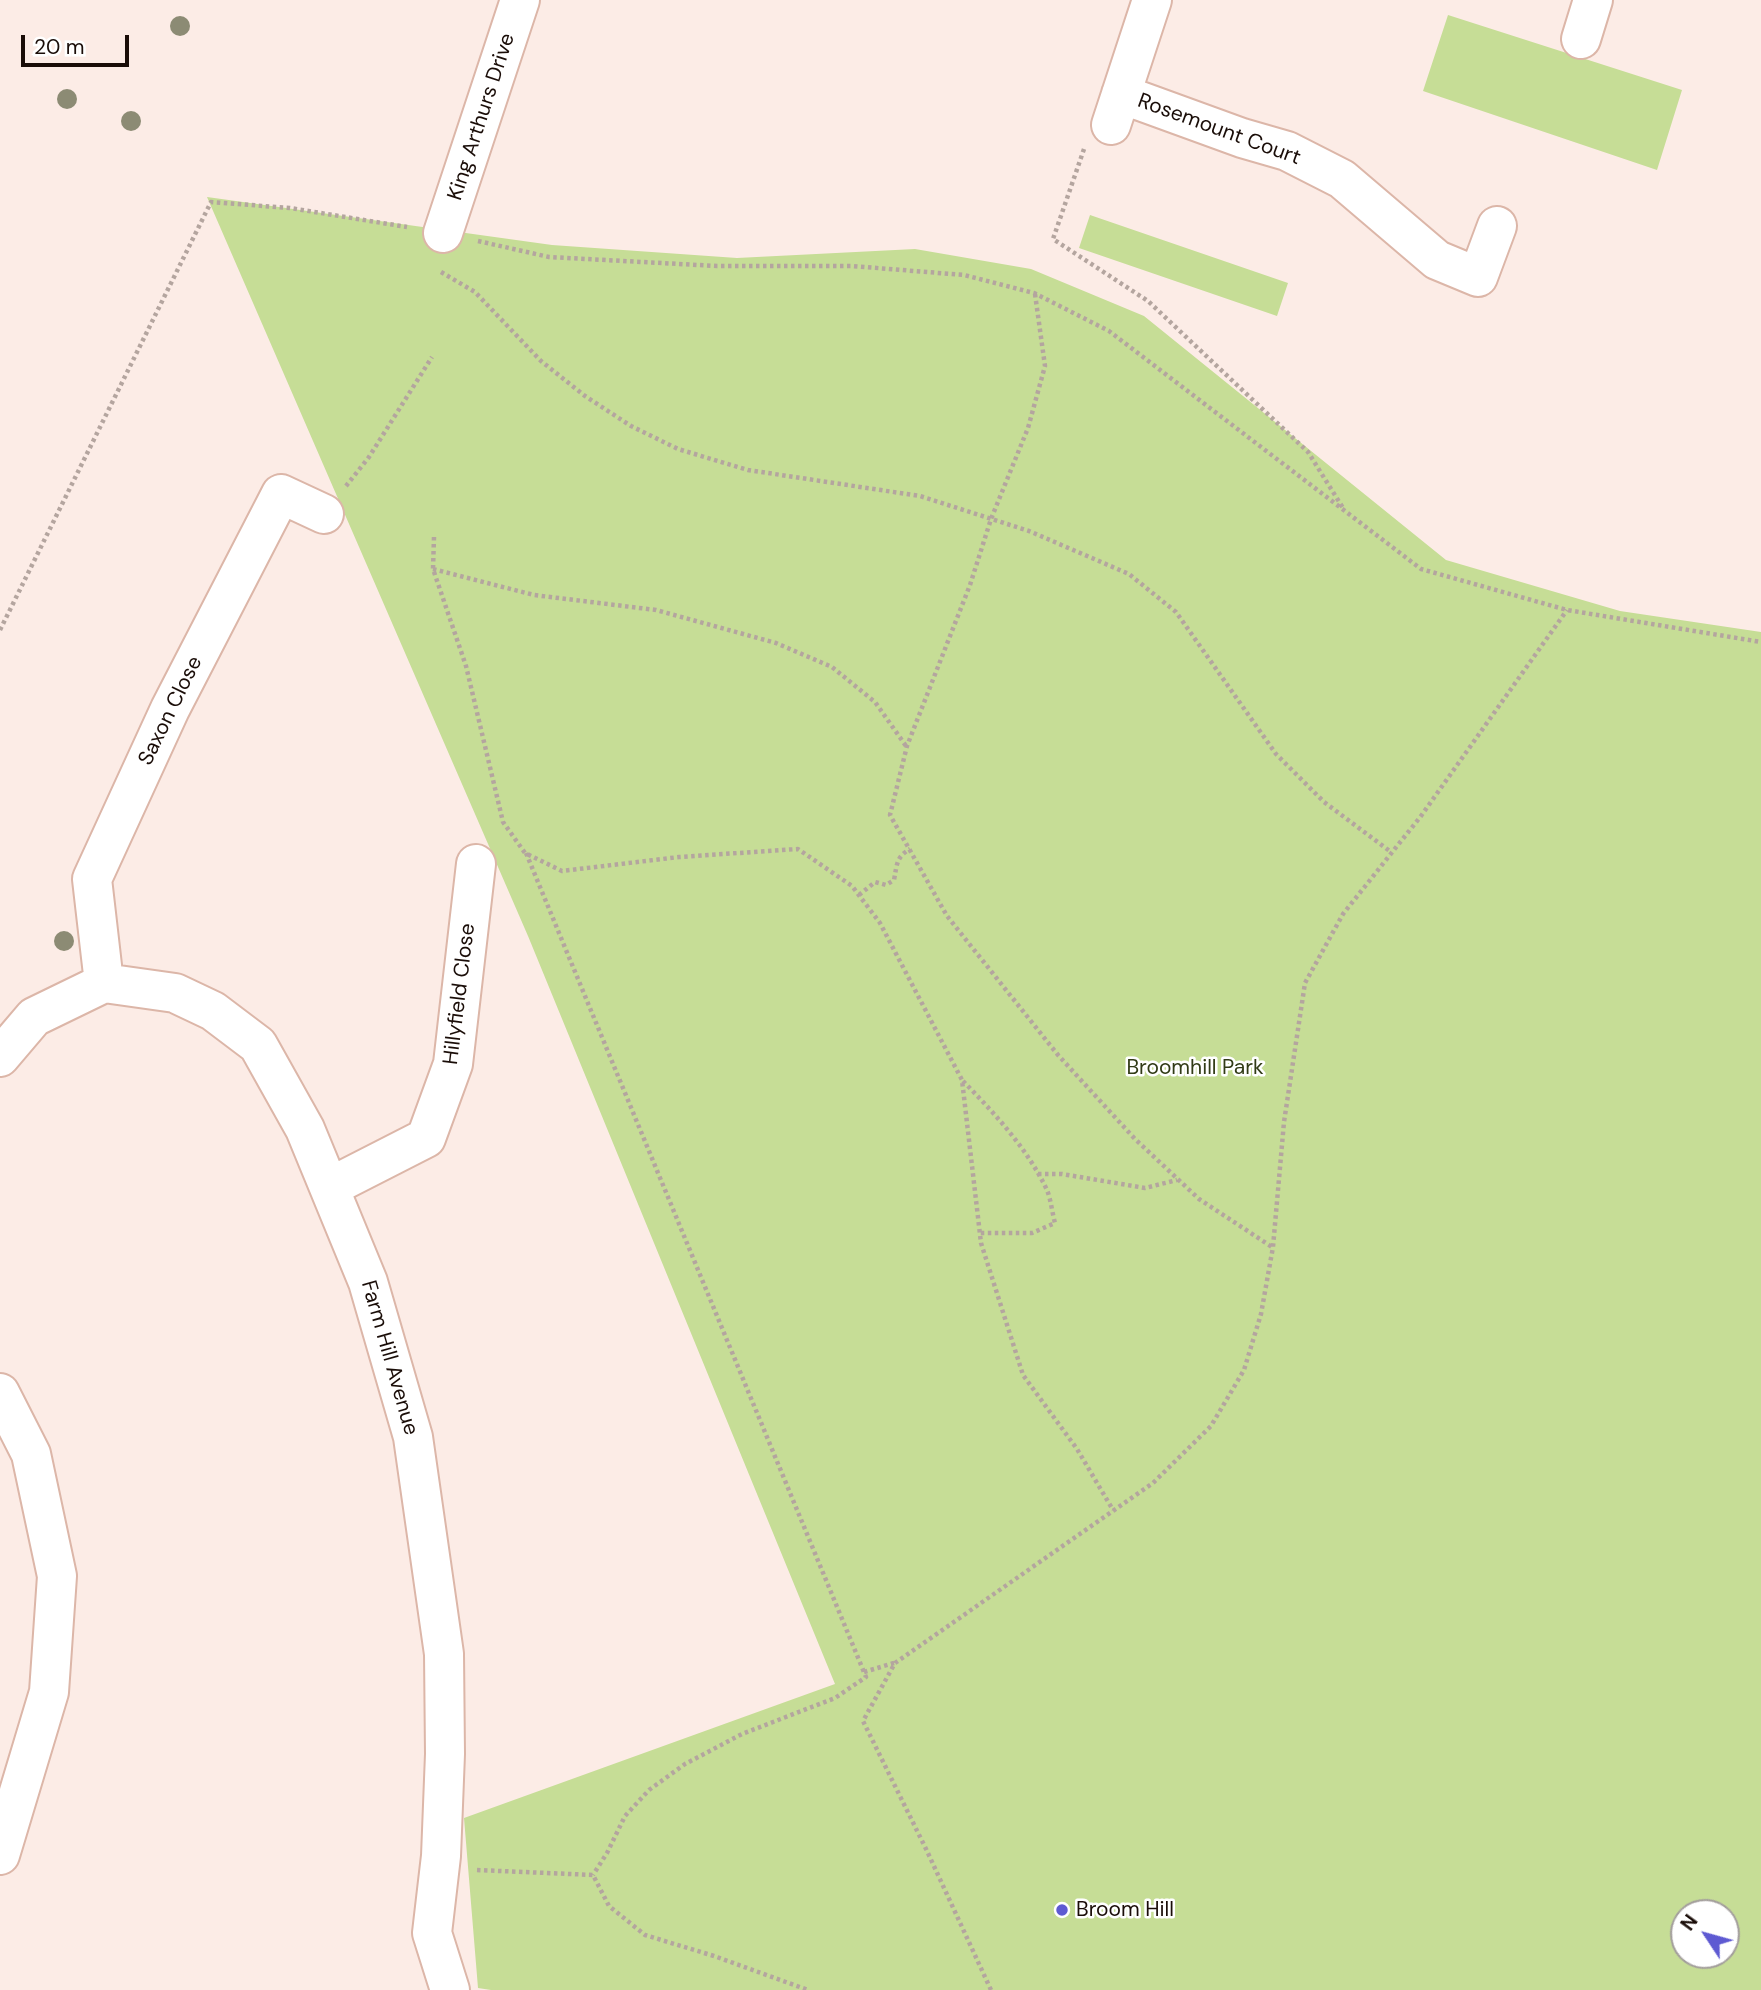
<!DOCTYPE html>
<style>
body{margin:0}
#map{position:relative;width:1761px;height:1990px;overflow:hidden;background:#fcece6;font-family:"DM Sans",sans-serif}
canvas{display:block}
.north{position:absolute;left:1670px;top:1899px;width:70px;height:70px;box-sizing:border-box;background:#fff;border:2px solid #a39e9c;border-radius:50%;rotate:306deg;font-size:19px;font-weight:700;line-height:28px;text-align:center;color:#1a0d08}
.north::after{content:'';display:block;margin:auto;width:24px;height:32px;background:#5e5ad2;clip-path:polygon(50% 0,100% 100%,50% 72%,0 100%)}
.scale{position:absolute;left:21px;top:35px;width:108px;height:32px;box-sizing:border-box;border:4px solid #1a0d08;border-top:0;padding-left:9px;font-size:21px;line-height:24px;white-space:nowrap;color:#1a0d08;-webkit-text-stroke:5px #fff;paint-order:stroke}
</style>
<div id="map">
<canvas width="1761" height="1990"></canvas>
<div class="north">N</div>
<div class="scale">20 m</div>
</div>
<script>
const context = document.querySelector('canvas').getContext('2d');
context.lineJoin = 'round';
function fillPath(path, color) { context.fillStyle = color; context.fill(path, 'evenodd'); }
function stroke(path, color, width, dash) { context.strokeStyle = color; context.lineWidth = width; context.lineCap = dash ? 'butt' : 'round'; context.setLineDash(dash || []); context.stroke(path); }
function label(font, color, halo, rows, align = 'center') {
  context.font = font + ' "DM Sans",sans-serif'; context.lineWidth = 5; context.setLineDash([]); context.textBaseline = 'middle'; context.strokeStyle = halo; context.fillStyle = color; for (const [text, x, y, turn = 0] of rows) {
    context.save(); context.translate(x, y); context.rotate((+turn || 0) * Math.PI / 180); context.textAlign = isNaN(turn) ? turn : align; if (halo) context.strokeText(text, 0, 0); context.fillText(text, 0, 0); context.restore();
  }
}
fillPath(new Path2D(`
 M 1448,15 L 1682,90 L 1657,170 L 1423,91 Z
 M 207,197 L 552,245 L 737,258 L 915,249 L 1031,269 L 1144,316 L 1446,560 L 1620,611 L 1761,632 L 1761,1990 L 491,1990 L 478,1988 L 464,1818 L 835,1684 L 528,936 ZM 1684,1913 L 1726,1913 L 1726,1955 L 1684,1955 Z
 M 1090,215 L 1288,283 L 1277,316 L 1079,248 Z`), '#c6dd96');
const minor = new Path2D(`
 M 1581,39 L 1593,0
 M 1121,94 L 1242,138 L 1287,151 L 1342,179 L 1437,260 L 1478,277 L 1497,226
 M 1111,125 L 1152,0
 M 443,233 L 520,0
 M 104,983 L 92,879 L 170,709 L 281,494 L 324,514
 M 0,1057 L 34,1017 L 104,983 L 175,993 L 213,1011 L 258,1045 L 305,1129 L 368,1282 L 413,1437 L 444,1654 L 445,1754 L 441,1856 L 432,1933 L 450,1990
 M 330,1187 L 426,1138 L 453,1064 L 476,864
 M 0,1393 L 31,1454 L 57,1576 L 49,1692 L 0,1855`);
stroke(minor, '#dcb6a8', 42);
stroke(new Path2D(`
 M 1084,149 L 1053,239 L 1148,301 L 1308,452 L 1343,508
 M 478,241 L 549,257 L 717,266 L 852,266 L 964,275 L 1034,293 L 1109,331 L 1421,569 L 1567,610 L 1761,642
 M 441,272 L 475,292 L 541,361 L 585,396 L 631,426 L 678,449 L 748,470 L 920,496 L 1029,531 L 1129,574 L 1176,612 L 1276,754 L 1324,802 L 1391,852
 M 1035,294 L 1045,366 L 1028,428 L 991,519 L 970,585 L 907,746 L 890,815 L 947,916 L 1058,1055 L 1135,1139 L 1199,1199 L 1272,1247
 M 346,486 L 369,457 L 432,357
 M 434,537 L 433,569 L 466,666 L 503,822 L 525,853 L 562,871 L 679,857 L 798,849 L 852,886 L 880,923 L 962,1080 L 981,1243 L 1023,1375 L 1077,1449 L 1113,1510
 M 433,569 L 534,595 L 656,610 L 776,643 L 832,667 L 875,702 L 906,746
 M 0,630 L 211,202 L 290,208 L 407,227
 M 526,853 L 866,1677 L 835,1698 L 742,1734 L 685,1764 L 649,1790 L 625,1816 L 607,1853 L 593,1875
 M 859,895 L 875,882 L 886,885 L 894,880 C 897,865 896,857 910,849
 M 963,1081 C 995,1114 1027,1148 1047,1190 C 1051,1200 1052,1212 1055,1223 L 1032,1233 L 980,1233
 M 1038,1174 L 1062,1174 L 1145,1188 L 1177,1180
 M 864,1672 L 894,1663
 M 477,1870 L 593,1875 L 609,1906 L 645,1935 L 714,1956 L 808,1990
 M 991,1990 L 927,1851 L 863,1721 L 895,1663 L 1153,1483 L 1211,1426 L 1244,1370 L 1261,1314 L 1273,1247 L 1284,1122 L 1305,983 L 1343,914 L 1421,816 L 1567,610`), '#b4a59f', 4.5, [3.5, 3.5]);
stroke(minor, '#fff', 38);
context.fillStyle = '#8c8b74';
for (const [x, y] of [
 [180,26],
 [67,99],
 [131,121],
 [64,941]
]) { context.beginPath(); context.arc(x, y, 10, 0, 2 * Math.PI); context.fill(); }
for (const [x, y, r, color] of [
 [1062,1910,7,"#5e5ad2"]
]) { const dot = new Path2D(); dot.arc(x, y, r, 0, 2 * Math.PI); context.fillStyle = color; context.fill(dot); stroke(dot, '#fff', 2.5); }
label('21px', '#1a0d08', '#fff', [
 ["King Arthurs Drive",482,117,-72],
 ["Rosemount Court",1219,130,20],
 ["Saxon Close",171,711,-64],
 ["Hillyfield Close",460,994,-83],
 ["Farm Hill Avenue",389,1358,74]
]);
label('21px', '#313b16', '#fff', [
 ["Broomhill Park",1195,1068]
]);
label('21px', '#1a0d08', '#fff', [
 ["Broom Hill",1076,1910]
], 'left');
</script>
